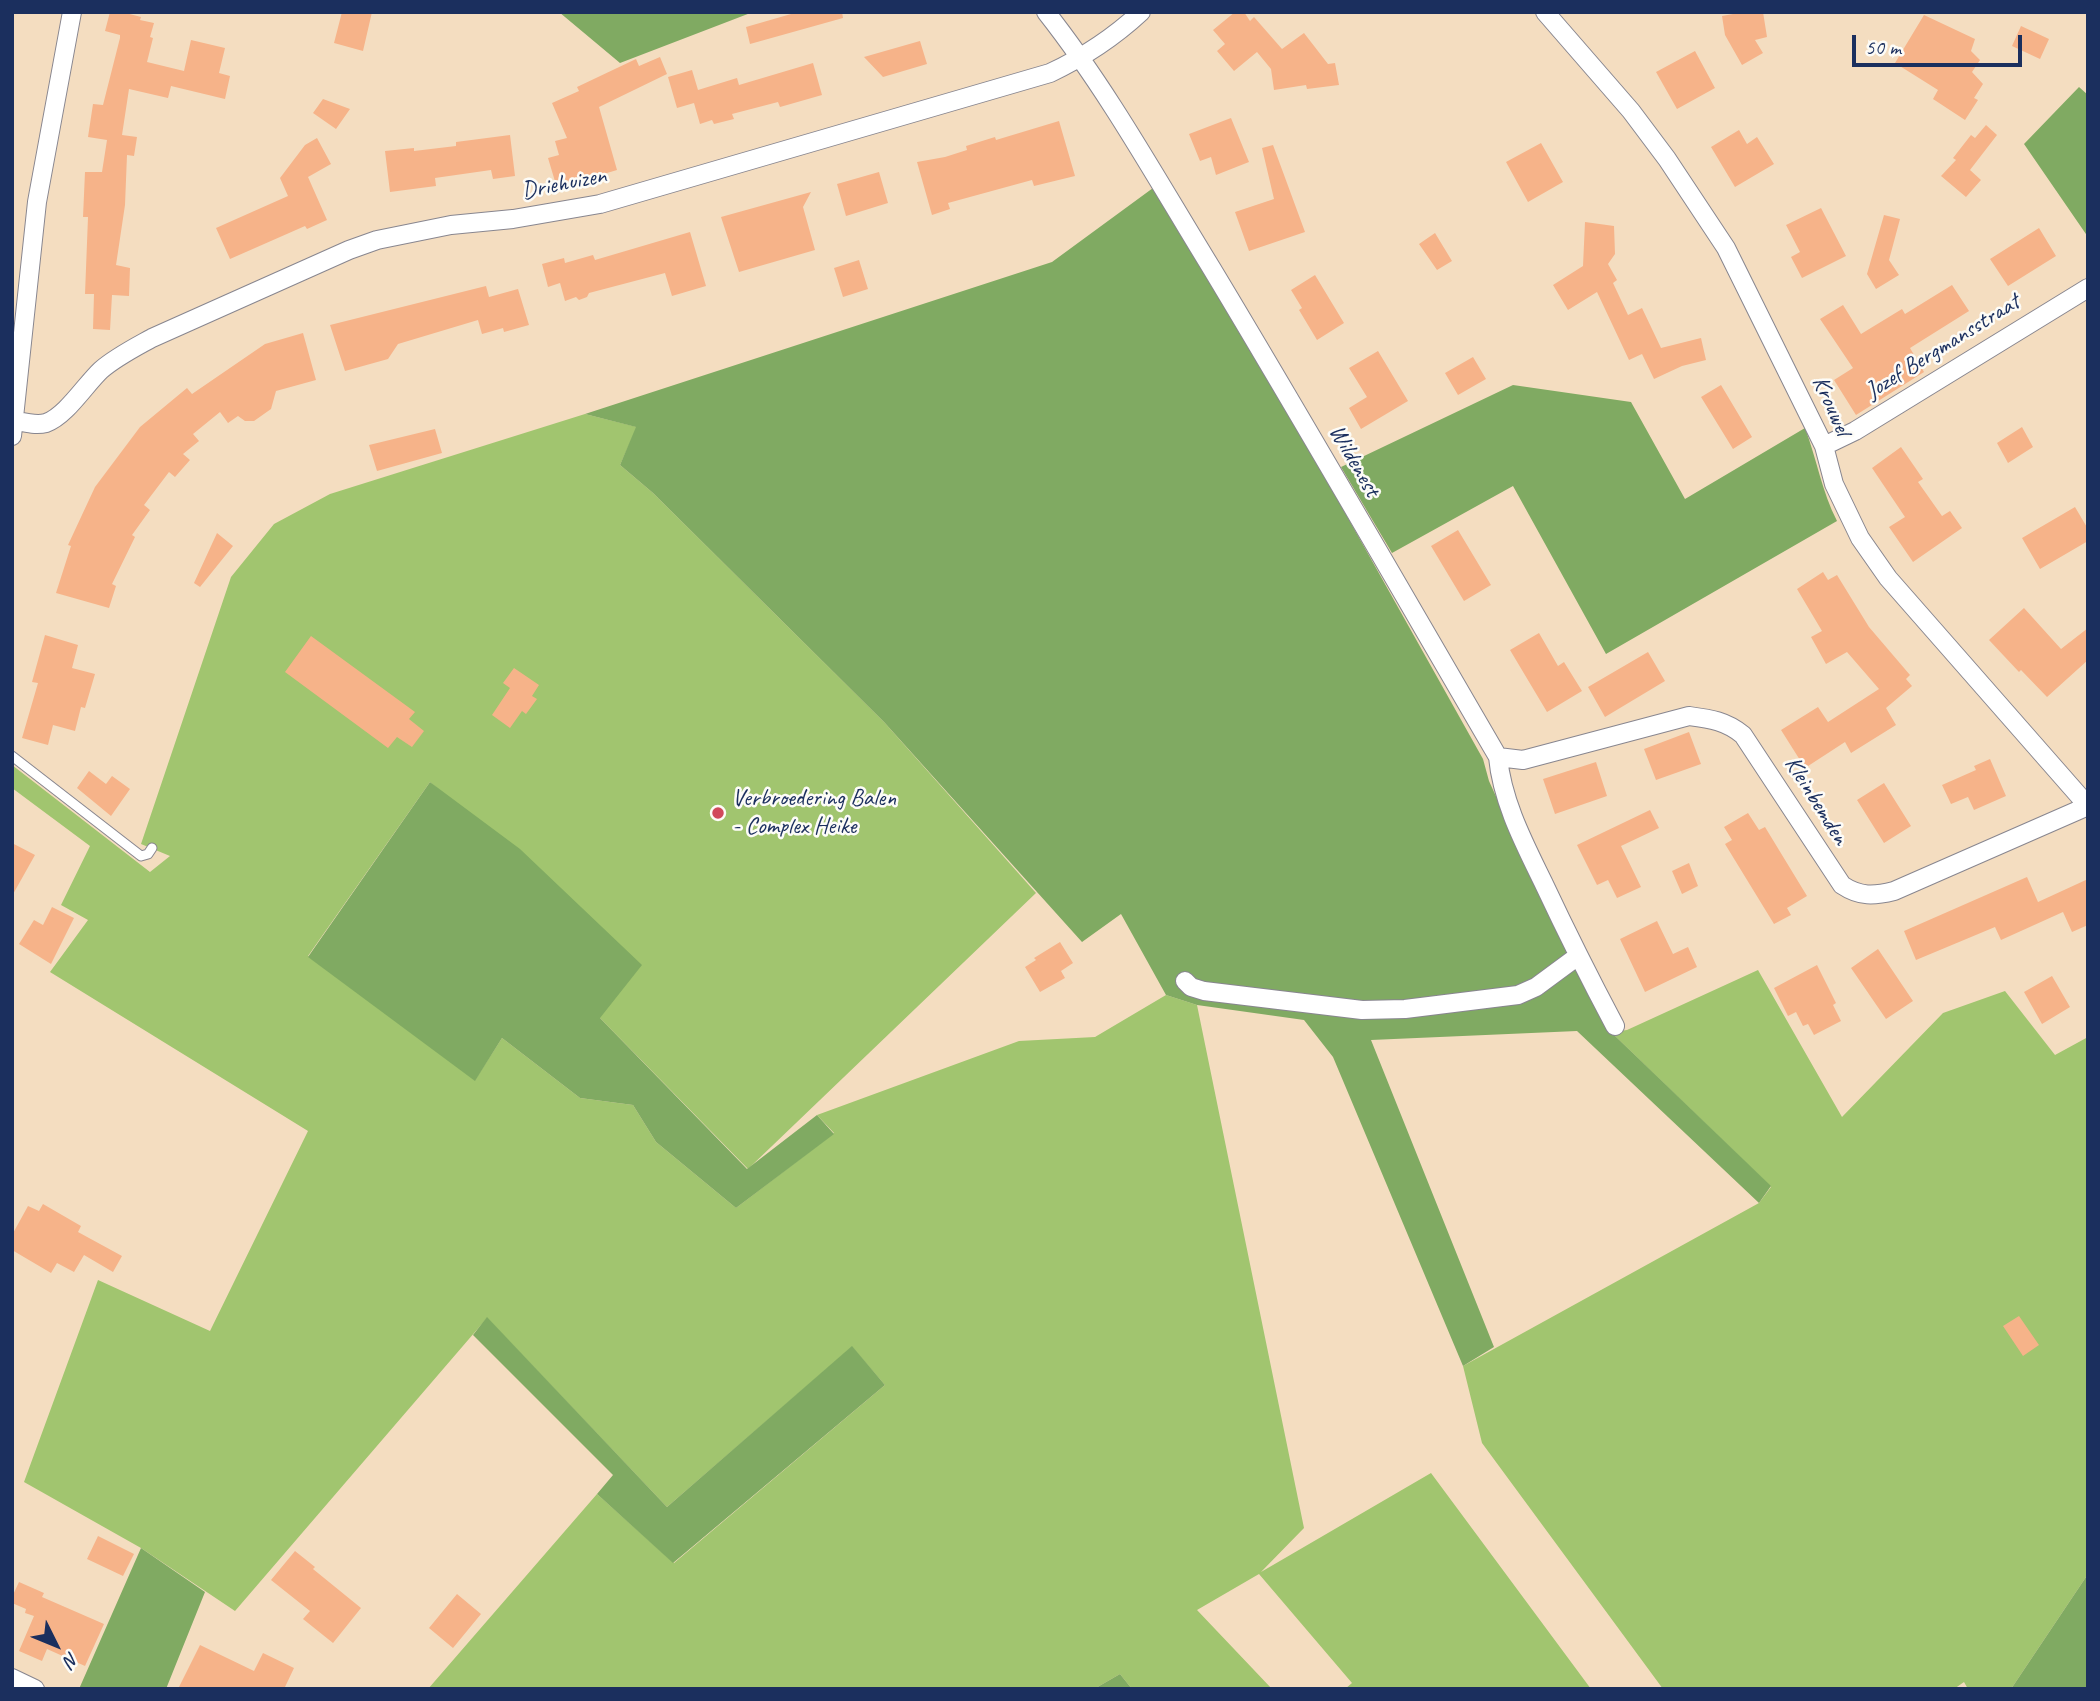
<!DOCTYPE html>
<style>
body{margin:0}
#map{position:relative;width:2100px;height:1701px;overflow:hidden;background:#f4ddc0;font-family:Caveat,sans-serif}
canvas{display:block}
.frame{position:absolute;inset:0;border:14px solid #1b2f5e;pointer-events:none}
.north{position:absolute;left:21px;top:1610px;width:70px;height:70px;-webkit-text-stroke:5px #fdfcf7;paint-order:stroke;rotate:133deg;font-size:19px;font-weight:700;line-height:28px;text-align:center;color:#1b2f5e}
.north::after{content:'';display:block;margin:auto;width:24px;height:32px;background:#1b2f5e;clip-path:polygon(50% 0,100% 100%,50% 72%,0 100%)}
.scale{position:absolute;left:1852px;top:35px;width:170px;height:32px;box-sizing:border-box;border:4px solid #1b2f5e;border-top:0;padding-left:9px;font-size:21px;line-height:24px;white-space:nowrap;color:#1b2f5e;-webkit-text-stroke:5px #fdfcf7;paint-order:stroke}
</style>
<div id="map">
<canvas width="2100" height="1701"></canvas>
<div class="frame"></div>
<div class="north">N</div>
<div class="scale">50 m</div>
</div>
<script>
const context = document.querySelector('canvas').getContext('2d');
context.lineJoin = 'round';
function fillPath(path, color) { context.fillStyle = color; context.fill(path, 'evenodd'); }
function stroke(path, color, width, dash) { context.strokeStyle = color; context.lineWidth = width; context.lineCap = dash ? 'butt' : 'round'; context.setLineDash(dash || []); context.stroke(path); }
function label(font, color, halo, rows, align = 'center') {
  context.font = font + ' Caveat,sans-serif'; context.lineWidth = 5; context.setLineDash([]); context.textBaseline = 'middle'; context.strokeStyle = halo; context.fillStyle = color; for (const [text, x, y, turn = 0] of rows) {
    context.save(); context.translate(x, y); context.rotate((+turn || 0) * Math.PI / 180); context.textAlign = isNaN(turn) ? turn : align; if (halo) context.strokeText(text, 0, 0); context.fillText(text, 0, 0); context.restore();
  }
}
fillPath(new Path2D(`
 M 585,414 L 637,427 L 620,465 L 653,493 L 884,722 L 1036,893 L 748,1169 L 599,1017 L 641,965 L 430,782 L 308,956 L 475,1080 L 502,1038 L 580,1098 L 633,1105 L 656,1142 L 736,1208 L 834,1133 L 817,1115 L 1019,1041 L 1095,1037 L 1166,995 L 1197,1005 L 1304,1528 L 1261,1572 L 1431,1473 L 1591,1689 L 1345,1689 L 1352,1683 L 1259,1574 L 1197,1610 L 1272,1689 L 1132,1689 L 1120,1674 L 1094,1689 L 428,1689 L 597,1494 L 674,1563 L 885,1385 L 852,1347 L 667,1507 L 487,1318 L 235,1611 L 141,1548 L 24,1482 L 98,1280 L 210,1331 L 308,1131 L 50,972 L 88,920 L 61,905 L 90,846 L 12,788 L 12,765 L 150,872 L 170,856 L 141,844 L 231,577 L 274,524 L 330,494 Z
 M 1758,970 L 1842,1117 L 1943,1013 L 2005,991 L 2055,1055 L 2088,1037 L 2088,1574 L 2011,1689 L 1968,1689 L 1964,1682 L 1954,1689 L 1845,1689 L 1844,1687 L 1840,1689 L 1663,1689 L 1482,1443 L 1463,1366 L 1759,1203 L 1771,1187 L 1611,1032 L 1627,1030 Z`), '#a1c56f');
fillPath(new Path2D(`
 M 559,12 L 753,12 L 620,63 Z
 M 2079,87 L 2088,95 L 2088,237 L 2024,144 Z
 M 1153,188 L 1273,384 L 1483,759 L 1489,781 L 1562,942 L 1611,1032 L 1771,1186 L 1759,1203 L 1577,1031 L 1371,1040 L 1494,1347 L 1463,1366 L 1333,1057 L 1304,1020 L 1197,1005 L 1166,995 L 1121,914 L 1082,942 L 884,722 L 653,493 L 620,465 L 636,427 L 585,414 L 1052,262 Z
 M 1513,385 L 1631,402 L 1685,499 L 1805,428 C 1817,460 1822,492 1837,521 L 1606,654 L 1513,486 L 1392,553 L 1341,467 Z
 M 430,782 L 520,849 L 642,965 L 600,1018 L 747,1169 L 817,1115 L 834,1134 L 736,1208 L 656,1142 L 633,1105 L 580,1098 L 502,1038 L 475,1081 L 308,957 Z
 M 487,1317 L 667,1507 L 852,1346 L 885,1385 L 673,1563 L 597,1494 L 613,1475 L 473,1335 Z
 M 141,1548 L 205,1592 L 166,1689 L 79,1689 Z
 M 2088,1574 L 2088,1689 L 2011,1689 Z
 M 1120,1674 L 1132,1689 L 1094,1689 Z`), '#80aa62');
fillPath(new Path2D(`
 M 110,12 L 122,12 L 141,17 L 140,20 L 154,23 L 150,37 L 153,38 L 147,62 L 184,71 L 191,40 L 225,48 L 219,73 L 230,76 L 225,99 L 171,86 L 168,98 L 129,89 L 122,135 L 137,137 L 134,156 L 127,155 L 125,205 L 116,265 L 130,268 L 129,296 L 112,295 L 110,330 L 93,329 L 94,294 L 85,294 L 88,217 L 83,217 L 85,172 L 102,172 L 107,140 L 88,137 L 93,104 L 103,105 L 120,38 L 120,35 L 105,31 Z
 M 342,12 L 372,12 L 363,51 L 334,43 Z
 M 798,12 L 842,12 L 843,18 L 750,44 L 746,27 Z
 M 1235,12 L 1244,12 L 1250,21 L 1254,17 L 1282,49 L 1304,33 L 1328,64 L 1335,63 L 1339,85 L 1307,89 L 1306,85 L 1274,90 L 1271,69 L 1257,52 L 1234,71 L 1217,51 L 1225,44 L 1213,30 Z
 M 1744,12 L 1763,12 L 1767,37 L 1755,40 L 1763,53 L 1742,65 L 1725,35 L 1722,16 Z
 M 1924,15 L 1975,39 L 1971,51 L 1980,60 L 1972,72 L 1983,84 L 1974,98 L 1978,100 L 1965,120 L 1933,99 L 1938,90 L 1895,63 Z
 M 2021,26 L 2049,39 L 2040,59 L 2012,46 Z
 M 920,41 L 927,64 L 883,77 L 864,57 Z
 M 1695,51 L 1715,88 L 1677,109 L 1656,72 Z
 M 660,57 L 667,74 L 599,107 L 617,170 L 557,188 L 548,158 L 559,155 L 555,141 L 567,138 L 552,103 L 579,91 L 577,87 L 636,59 L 639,66 Z
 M 813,63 L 822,95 L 780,107 L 778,102 L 732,114 L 734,119 L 714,124 L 712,120 L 700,124 L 694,103 L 677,108 L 668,77 L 692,70 L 698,90 L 737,78 L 739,85 Z
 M 323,99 L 350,109 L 336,129 L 313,113 Z
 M 1231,118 L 1249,162 L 1216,175 L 1211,157 L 1200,161 L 1189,134 Z
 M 1059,121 L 1075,176 L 1034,186 L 1032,180 L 948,203 L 950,209 L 932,215 L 917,162 L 945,157 L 967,150 L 966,146 L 995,137 L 996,140 Z
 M 1986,125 L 1997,135 L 1970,170 L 1981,180 L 1966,197 L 1941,176 L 1956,160 L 1953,158 L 1971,135 L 1975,138 Z
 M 1739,130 L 1747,144 L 1757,137 L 1774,164 L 1735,187 L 1711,147 Z
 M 510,135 L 515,176 L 493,179 L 491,170 L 435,178 L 436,186 L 390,192 L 385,151 L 414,148 L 414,151 L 456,146 L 456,142 Z
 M 317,138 L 331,164 L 308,177 L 327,220 L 307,229 L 305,226 L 230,259 L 216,228 L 288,196 L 280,178 L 305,145 Z
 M 1541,143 L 1563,182 L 1528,202 L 1506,162 Z
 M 1273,145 L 1305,232 L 1249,251 L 1235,212 L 1274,199 L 1262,148 Z
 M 879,172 L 888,203 L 846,216 L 837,184 Z
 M 811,192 L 803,207 L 815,250 L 739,272 L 721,217 Z
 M 1821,208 L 1846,256 L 1802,278 L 1791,257 L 1800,252 L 1786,225 Z
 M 1884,215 L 1900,219 L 1889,260 L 1899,275 L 1876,289 L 1867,274 Z
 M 1585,222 L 1614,226 L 1615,254 L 1608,264 L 1617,280 L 1613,283 L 1628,315 L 1642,308 L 1661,348 L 1701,338 L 1706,360 L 1682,366 L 1654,379 L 1642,354 L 1629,360 L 1597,292 L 1568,310 L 1553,285 L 1583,266 Z
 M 2039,228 L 2056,256 L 2008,286 L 1990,259 Z
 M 690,232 L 706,286 L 672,296 L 665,273 L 589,293 L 587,297 L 579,300 L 576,297 L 565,301 L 560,283 L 548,287 L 542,264 L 564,258 L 565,263 L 593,255 L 595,260 Z
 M 1435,233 L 1452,261 L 1437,270 L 1419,244 Z
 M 859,260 L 868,289 L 843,297 L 834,268 Z
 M 1315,275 L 1344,323 L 1317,340 L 1299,310 L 1302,308 L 1291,290 Z
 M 1952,285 L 1969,311 L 1910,348 L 1924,372 L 1856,415 L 1834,380 L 1853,368 L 1820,319 L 1843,305 L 1861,334 L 1902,309 L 1905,314 Z
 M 486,286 L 489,297 L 518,289 L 529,325 L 504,332 L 503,328 L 482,334 L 478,320 L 398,344 L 388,359 L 345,371 L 330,325 Z
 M 303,333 L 316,380 L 276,391 L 271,409 L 254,421 L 245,421 L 238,416 L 228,423 L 220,412 L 193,434 L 199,441 L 183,454 L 190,460 L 175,477 L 169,472 L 144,505 L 150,510 L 132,535 L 135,537 L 112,584 L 116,586 L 109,608 L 56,593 L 71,546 L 68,545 L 95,487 L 140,427 L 187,388 L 192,394 L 265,344 Z
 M 1378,351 L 1408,401 L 1361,429 L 1349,408 L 1367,397 L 1349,368 Z
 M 1473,357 L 1486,379 L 1458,395 L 1445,373 Z
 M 1721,385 L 1752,437 L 1733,449 L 1701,397 Z
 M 2022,427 L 2033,447 L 2008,463 L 1997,443 Z
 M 435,429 L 442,453 L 377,471 L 369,445 Z
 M 1901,447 L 1923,479 L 1918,482 L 1942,516 L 1950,511 L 1962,528 L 1913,562 L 1889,527 L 1905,517 L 1872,468 Z
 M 2075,507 L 2088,529 L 2088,541 L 2040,569 L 2022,538 Z
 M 1458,530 L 1491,585 L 1464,601 L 1431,546 Z
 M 217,533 L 233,546 L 200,587 L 194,583 Z
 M 1823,572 L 1828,580 L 1837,575 L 1869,627 L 1910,675 L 1906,679 L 1912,686 L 1886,708 L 1896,725 L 1851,753 L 1845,742 L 1805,768 L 1781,730 L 1818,707 L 1828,722 L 1879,689 L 1847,652 L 1826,664 L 1811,637 L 1822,631 L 1797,589 Z
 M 2024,608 L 2061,649 L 2088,628 L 2088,660 L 2047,697 L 2021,670 L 2019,672 L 1989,640 Z
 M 1539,633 L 1558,666 L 1564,662 L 1582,691 L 1547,712 L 1510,650 Z
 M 45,635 L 78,645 L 72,668 L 95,674 L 85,708 L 81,707 L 75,731 L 53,725 L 48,745 L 22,738 L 38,683 L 32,682 Z
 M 311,636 L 415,712 L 409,719 L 424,731 L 412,747 L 397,737 L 388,748 L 285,672 Z
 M 1648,652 L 1665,681 L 1605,717 L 1588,687 Z
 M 514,668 L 539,685 L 532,696 L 537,699 L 526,714 L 522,711 L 510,728 L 492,715 L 510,688 L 503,683 Z
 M 1689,732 L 1701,764 L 1656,780 L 1644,749 Z
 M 1990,759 L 2006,796 L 1974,810 L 1968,797 L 1951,804 L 1942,785 L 1976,770 L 1974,766 Z
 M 1596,762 L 1607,796 L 1555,814 L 1543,779 Z
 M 89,771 L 106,784 L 112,776 L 130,789 L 111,816 L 77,788 Z
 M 1884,783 L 1911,826 L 1884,843 L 1857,800 Z
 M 1650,810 L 1659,828 L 1621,846 L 1641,887 L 1617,898 L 1608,880 L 1597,885 L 1577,845 Z
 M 1748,813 L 1759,830 L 1765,827 L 1807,896 L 1787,908 L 1791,915 L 1774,924 L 1725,844 L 1732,840 L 1724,827 Z
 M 12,843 L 35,855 L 12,896 Z
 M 1689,863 L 1698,886 L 1682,894 L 1672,871 Z
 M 2027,877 L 2038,902 L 2088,879 L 2088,925 L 2072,932 L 2063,912 L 2001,940 L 1995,927 L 1916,960 L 1904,931 Z
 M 52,907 L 74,918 L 51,964 L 19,944 L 34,920 L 43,925 Z
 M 1657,921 L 1673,954 L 1688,947 L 1697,967 L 1645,992 L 1620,939 Z
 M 1060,942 L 1073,963 L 1061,971 L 1065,978 L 1040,992 L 1025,967 L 1036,960 L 1034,958 Z
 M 1878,949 L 1913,1001 L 1886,1019 L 1851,968 Z
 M 1817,965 L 1836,1003 L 1833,1005 L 1841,1021 L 1814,1035 L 1808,1024 L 1803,1026 L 1796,1012 L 1788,1016 L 1774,988 Z
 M 2052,976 L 2070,1007 L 2042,1024 L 2024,992 Z
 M 43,1204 L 81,1226 L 78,1232 L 122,1256 L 113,1272 L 84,1255 L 74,1272 L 57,1263 L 51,1273 L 12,1250 L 12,1235 L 28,1206 L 39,1211 Z
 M 2019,1316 L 2039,1345 L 2023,1356 L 2003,1326 Z
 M 98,1536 L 134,1554 L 123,1576 L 87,1559 Z
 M 295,1551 L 315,1567 L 313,1569 L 361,1608 L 333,1643 L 303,1619 L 310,1611 L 271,1580 Z
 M 19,1582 L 44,1593 L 42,1597 L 104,1624 L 85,1666 L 47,1649 L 42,1661 L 19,1651 L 34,1616 L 25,1613 L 26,1609 L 12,1603 L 12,1597 Z
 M 457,1594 L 481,1614 L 453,1648 L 429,1628 Z
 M 200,1645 L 254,1671 L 263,1653 L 294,1668 L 285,1687 L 290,1689 L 178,1689 Z`), '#f6b389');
const service = new Path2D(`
 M 12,756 L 141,856 L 148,854 L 152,848`);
const minor = new Path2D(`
 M 1046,12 C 1109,92 1159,183 1212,269 C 1309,430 1403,594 1498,757 C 1502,801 1524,843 1543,882 C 1566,931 1590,979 1615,1026
 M 1545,12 L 1631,111 L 1667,159 L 1726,248 L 1824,446 L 1834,484 L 1860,538 L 1888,578 L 2088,806
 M 13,420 C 23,422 35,426 46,423 C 66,416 85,385 101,370 C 116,357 134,348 152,338 L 349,250 L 377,240 L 451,225 L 513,219 L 600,204 L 1050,73 C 1084,57 1113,38 1141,12
 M 12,436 L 37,202 L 72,12
 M 1824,446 L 1855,431 L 2088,288
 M 1498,757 L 1523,760 L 1689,716 C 1711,719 1726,721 1743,735 L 1842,885 C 1860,897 1874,896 1894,891 L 2088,806
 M 1185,981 L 1191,987 L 1204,991 L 1362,1010 L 1405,1009 L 1518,995 L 1536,987 L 1578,956
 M 12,1678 L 35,1689`);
stroke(service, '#88868f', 11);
stroke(minor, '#88868f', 20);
stroke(service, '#fff', 9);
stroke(minor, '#fff', 18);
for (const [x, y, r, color] of [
 [718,813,7,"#d1495b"]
]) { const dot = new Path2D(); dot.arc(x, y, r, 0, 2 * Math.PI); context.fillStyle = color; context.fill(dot); stroke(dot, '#fdfcf7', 2.5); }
label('24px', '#1b2f5e', '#fdfcf7', [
 ["Driehuizen",564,184,-11],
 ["Jozef Bergmansstraat",1943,347,-32],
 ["Krouwel",1831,406,66],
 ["Wildenest",1354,461,60],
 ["Kleinbemden",1816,801,58]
]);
label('24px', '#1b2f5e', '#fdfcf7', [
 ["Verbroedering Balen",732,799],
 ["- Complex Heike",732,827]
], 'left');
</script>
